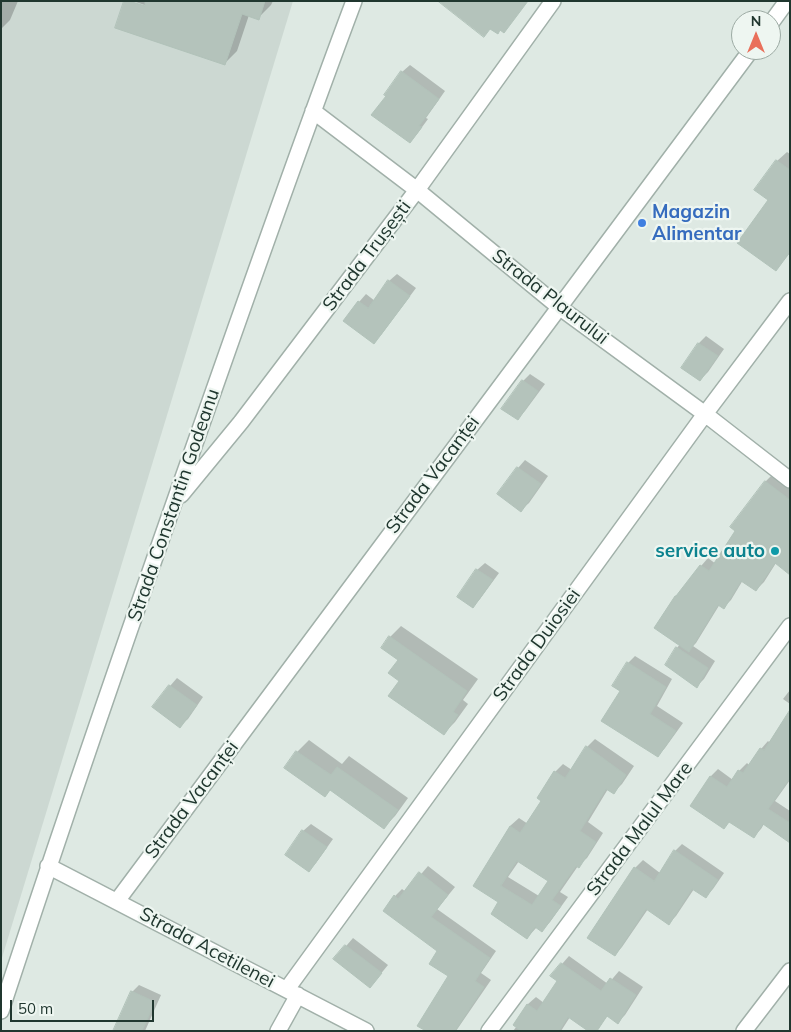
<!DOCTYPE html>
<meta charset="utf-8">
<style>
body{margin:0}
#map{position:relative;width:791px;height:1032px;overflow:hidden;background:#dee9e3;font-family:Mulish,sans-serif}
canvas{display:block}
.frame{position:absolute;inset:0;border:2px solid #20372f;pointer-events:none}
.north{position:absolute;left:731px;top:10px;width:50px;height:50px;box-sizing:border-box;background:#eef6f1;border:1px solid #9caaa3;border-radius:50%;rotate:0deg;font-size:14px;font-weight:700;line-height:20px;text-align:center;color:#20372f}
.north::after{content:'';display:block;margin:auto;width:18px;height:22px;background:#e9705b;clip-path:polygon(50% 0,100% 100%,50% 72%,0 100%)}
.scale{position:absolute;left:10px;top:1000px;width:144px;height:22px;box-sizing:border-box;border:2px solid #20372f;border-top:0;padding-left:6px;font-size:15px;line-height:18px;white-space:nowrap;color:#20372f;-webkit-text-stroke:4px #eef6f1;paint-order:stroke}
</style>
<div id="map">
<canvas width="791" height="1032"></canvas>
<div class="frame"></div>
<div class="north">N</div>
<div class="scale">50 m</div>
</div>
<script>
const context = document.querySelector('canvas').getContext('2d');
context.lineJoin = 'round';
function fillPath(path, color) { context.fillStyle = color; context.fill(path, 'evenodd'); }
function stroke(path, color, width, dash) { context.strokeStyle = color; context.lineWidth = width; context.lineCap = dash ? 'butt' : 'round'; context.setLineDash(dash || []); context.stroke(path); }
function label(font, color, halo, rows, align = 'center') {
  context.font = font + ' Mulish,sans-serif'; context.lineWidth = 4.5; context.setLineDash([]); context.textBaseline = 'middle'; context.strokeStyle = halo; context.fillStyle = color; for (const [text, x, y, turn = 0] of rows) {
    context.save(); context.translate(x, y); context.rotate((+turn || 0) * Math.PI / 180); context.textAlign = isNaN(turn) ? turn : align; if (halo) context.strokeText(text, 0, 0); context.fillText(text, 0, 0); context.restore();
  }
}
fillPath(new Path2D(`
 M 1,1 L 293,1 L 1,961 Z`), '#ccd8d2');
fillPath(new Path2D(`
 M 1,1 L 18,1 L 10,20 L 1,29 Z
 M 125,1 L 131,1 L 131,3 L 168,13 L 133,1 L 273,1 L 271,5 L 258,18 L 249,15 L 237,51 L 224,64 Z
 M 410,65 L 445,91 L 426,118 L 428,119 L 417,134 L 410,142 L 387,96 L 402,72 Z
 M 787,152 L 790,154 L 790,253 L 776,269 L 770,200 L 777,161 Z
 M 397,274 L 416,288 L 381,335 L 359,302 L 366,294 L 375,301 L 389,281 Z
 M 706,336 L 724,349 L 708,372 L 700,380 L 682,367 L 699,343 Z
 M 530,374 L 545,384 L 525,411 L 517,419 L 523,381 Z
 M 525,460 L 548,476 L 529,503 L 521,510 L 518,468 Z
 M 773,474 L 790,487 L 790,573 L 776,563 L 764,582 L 756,590 L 743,580 L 731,600 L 724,607 L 720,604 L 696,643 L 693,646 L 715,661 L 704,679 L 697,686 L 677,648 L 680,644 L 701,566 L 708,558 L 716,564 L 737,531 L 732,527 L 766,481 Z
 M 485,563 L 499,573 L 480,599 L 473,606 L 477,570 Z
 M 401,626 L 478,679 L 463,700 L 468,704 L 455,722 L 444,733 L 401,681 L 400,660 L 390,637 Z
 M 635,656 L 672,679 L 657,706 L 683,723 L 665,748 L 658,755 L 622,691 L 628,663 Z
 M 177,678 L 203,697 L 188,719 L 180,726 L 154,707 L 170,686 Z
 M 790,690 L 790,704 L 783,699 Z
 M 790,712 L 790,780 L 775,801 L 790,811 L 790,841 L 764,824 L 761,829 L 754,836 L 730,821 L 724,827 L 691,806 L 711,776 L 718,769 L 733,780 L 739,771 L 747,763 L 750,766 L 761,749 L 768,741 L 770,743 Z
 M 595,739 L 634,766 L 622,784 L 614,792 L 608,789 L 588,822 L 603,833 L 587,858 L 578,866 L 560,892 L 568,897 L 550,922 L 542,930 L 537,927 L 527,938 L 499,902 L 475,885 L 510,826 L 519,818 L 528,824 L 542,800 L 555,772 L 563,764 L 572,770 L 587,747 ZM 519,861 L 550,881 L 539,896 L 508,877 Z
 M 309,740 L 342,764 L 349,756 L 408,798 L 395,816 L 384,827 L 331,789 L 324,796 L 286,768 L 297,752 Z
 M 311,824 L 333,839 L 316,863 L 309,870 L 303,831 Z
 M 682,844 L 724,873 L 713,889 L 706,896 L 694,889 L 676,916 L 669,923 L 648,909 L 622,947 L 615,955 L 589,938 L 635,868 L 643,860 L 660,873 L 675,851 Z
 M 428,866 L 455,887 L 437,909 L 496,951 L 481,973 L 491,980 L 456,1031 L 428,1031 L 449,976 L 439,951 L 395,896 L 402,889 L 406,892 Z
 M 353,938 L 388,965 L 370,987 L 335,959 Z
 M 569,956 L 608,984 L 619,971 L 643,987 L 625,1015 L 618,1022 L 608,1015 L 596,1031 L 570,1017 L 561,1031 L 513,1031 L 517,1026 L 515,1025 L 528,1004 L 536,997 L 544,1003 L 559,981 L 562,964 Z
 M 139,985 L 161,995 L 145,1031 L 115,1031 L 132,992 Z`), '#0003');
const building = new Path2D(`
 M 124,1 L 129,1 L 145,6 L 145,1 L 265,1 L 259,20 L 242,14 L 225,65 L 115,28 Z
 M 438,1 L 528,1 L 504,33 L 500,30 L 498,34 L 490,29 L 484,37 Z
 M 401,71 L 439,99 L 419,126 L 422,127 L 410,143 L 371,115 L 386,96 L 384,95 Z
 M 776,160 L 790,170 L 790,252 L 776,271 L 737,243 L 768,200 L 754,190 Z
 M 388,280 L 410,296 L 374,344 L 343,321 L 358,301 L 368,308 Z
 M 698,343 L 718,356 L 700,381 L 681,368 Z
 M 522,380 L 538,391 L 518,420 L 501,409 Z
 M 517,467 L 541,484 L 521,512 L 497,494 Z
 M 765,481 L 790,500 L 790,575 L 775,563 L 756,591 L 741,581 L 724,609 L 718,605 L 689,652 L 654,628 L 675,596 L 676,596 L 700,565 L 709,571 L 735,531 L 730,527 Z
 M 476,569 L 493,580 L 473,608 L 457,597 Z
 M 389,636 L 467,691 L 453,712 L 458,715 L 444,735 L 388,696 L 399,681 L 388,673 L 398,660 L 381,648 Z
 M 676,647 L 708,668 L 697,688 L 665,665 Z
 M 627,662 L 666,687 L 650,714 L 676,731 L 658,757 L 601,721 L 620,691 L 612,686 Z
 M 169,685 L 197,705 L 180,728 L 152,707 Z
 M 790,710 L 790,778 L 768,809 L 790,823 L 790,843 L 763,824 L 754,838 L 729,822 L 724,829 L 690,806 L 710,776 L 727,787 L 738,770 L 743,773 L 760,748 L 764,750 Z
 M 586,746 L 626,775 L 614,794 L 606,789 L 580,831 L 596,842 L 579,868 L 576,866 L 552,900 L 561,906 L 542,932 L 535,927 L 527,939 L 491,914 L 498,902 L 473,886 L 510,826 L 520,833 L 541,801 L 537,798 L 554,771 L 565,778 ZM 517,861 L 548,881 L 532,905 L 501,886 Z
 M 296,751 L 331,775 L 337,767 L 398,810 L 384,829 L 330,790 L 325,797 L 284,768 Z
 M 302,830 L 327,847 L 309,872 L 285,855 Z
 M 674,850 L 718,880 L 706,898 L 692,889 L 669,925 L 646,909 L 615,956 L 587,938 L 634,867 L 654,881 Z
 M 419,872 L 448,895 L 431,917 L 490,958 L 475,981 L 484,987 L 455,1031 L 426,1031 L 417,1026 L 448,976 L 429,964 L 437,951 L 383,911 L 394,895 L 398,899 Z
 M 345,945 L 382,973 L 370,988 L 333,959 Z
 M 561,963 L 601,991 L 610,978 L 636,995 L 618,1024 L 607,1016 L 597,1031 L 588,1031 L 568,1017 L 559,1031 L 521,1031 L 513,1025 L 527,1004 L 537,1011 L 557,981 L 550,976 Z
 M 131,991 L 155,1002 L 142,1031 L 113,1031 Z`);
fillPath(building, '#b4c3bb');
stroke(building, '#b1c2b9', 1);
const street = new Path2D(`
 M 771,23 L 787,1
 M 313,111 L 417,190 L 559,307 L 705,414 L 790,480
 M 181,495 L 241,422 L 417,190 L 553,1
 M 48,866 L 366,1031
 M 117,901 L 751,50
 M 287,989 L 705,414 L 790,301
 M 1,1011 C 68,807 138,604 210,401 C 257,267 304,134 354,1
 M 278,1031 L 298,995
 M 489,1031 L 790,626
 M 744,1031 L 790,971`);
stroke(street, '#a1b0a9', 18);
stroke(street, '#fff', 15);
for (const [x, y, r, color] of [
 [642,223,5,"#3f7fe0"],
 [775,551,5,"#0f9aa8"]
]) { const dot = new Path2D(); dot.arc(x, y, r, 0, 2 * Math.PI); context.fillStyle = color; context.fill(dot); stroke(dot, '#eef6f1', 2); }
label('bold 19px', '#366cbe', '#eef6f1', [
 ["Magazin",652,212],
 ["Alimentar",652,234]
], 'left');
label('19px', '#20372f', '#eef6f1', [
 ["Strada Trușești",367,256,-53],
 ["Strada Plaurului",550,297,38],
 ["Strada Vacanței",433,475,-53],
 ["Strada Constantin Godeanu",174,505,-71],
 ["Strada Duiosiei",537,645,-54],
 ["Strada Vacanței",192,800,-53],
 ["Strada Malul Mare",640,829,-53],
 ["Strada Acetilenei",207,948,28]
]);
label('bold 19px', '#0d838f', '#eef6f1', [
 ["service auto",765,551]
], 'right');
</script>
